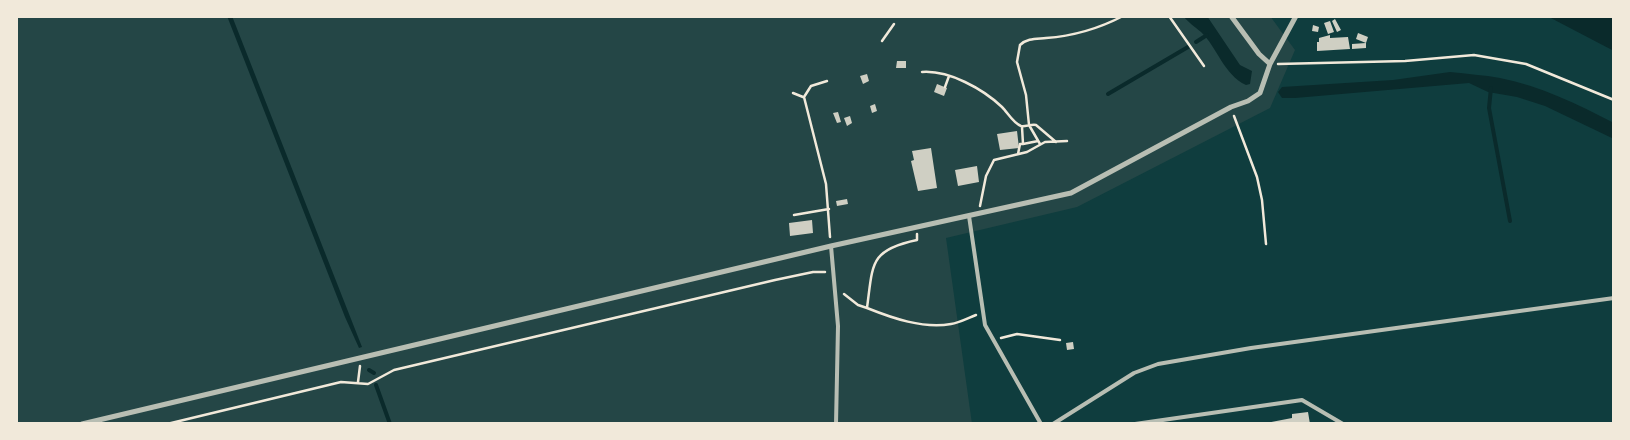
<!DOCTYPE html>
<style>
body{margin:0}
#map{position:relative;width:1630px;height:440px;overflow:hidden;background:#0f3d3e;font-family:"Noto Sans",sans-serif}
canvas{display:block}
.frame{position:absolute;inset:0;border:18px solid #f1e9da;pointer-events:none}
</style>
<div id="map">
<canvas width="1630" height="440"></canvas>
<div class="frame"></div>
</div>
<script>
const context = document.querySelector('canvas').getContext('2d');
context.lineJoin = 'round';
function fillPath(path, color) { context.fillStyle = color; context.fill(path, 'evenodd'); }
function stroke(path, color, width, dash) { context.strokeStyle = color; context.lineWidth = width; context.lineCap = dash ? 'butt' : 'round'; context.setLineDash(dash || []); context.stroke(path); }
fillPath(new Path2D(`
 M 16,16 L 1270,16 L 1295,50 L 1270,108 L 1077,207 L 946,238 L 972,424 L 16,424 Z`), '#244646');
fillPath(new Path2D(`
 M 227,16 L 232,16 L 362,347 L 359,348 L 345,317 Z
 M 1183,16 L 1207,16 L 1240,65 L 1252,71 L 1250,84 L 1246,85 C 1224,75 1217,47 1201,32 C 1194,26 1189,23 1183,16 Z
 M 1547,16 L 1614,16 L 1614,51 Z
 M 1450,72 C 1467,74 1484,75 1500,78 C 1541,86 1577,104 1614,123 L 1614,139 L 1545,106 L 1517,97 L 1488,92 L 1469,83 L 1295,98 L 1282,98 L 1278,92 L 1282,87 L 1393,80 Z`), '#0a2a2b');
stroke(new Path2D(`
 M 1196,42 L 1207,35
 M 1491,88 L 1489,108 L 1510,221
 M 1108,94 L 1188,47
 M 369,370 L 374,373
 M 376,385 L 390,424`), '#0a2a2b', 4);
fillPath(new Path2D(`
 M 1335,19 L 1341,30 L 1337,32 L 1332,21 Z
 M 1330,21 L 1334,32 L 1328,34 L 1324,23 Z
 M 1313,25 L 1319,27 L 1318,32 L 1312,31 Z
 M 1358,33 L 1368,37 L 1366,43 L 1356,39 Z
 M 1330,35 L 1330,38 L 1348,37 L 1350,49 L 1317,51 L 1317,42 L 1319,42 L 1319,38 Z
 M 1366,43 L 1366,48 L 1352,49 L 1352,44 Z
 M 897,61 L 906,61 L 906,68 L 896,68 Z
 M 867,74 L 869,81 L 863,84 L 860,76 Z
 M 937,84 L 947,88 L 944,96 L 934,92 Z
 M 875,104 L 877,111 L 872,113 L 870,106 Z
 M 838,112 L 841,122 L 837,123 L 833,113 Z
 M 850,116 L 852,123 L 847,126 L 844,118 Z
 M 1017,131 L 1019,148 L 1000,150 L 997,134 Z
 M 931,148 L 937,188 L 918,191 L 911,161 L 914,160 L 912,151 Z
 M 977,166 L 979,182 L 958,186 L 955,170 Z
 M 847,199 L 848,204 L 837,206 L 836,201 Z
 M 812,220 L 813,233 L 790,236 L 789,223 Z
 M 1073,342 L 1074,349 L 1067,350 L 1066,343 Z
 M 1308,412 L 1310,424 L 1261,424 L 1292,418 L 1292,414 Z`), '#cfcfc3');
stroke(new Path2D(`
 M 1169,16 L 1204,66
 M 882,41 L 894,24
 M 1278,64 L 1405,61 L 1474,55 L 1526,64 L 1614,100
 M 922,72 C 949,70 983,89 1002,107 C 1008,113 1013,123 1021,126 C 1025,127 1031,124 1036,125 L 1056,142
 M 827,81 L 811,86 L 804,97 L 826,184 L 830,237
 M 945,87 L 949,76
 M 793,93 L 803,97
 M 1234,116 L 1257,177 L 1262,200 L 1266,244
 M 1022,127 L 1023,144 L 1038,141
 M 1040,144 L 1029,125 L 1026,95 L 1017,62 L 1020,45 C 1027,38 1037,39 1046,38 C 1074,36 1098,29 1123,16
 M 1018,154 L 1020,144 L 1023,144
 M 980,206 L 986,176 L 994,160 L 1027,152 L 1045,142 L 1067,141
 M 794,215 L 829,209
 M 844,294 L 858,305 L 867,308 C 873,264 869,250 917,240 L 917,234
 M 867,308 C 892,318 923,329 951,324 C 959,323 968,318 976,315
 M 1001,338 L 1017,334 L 1060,340
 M 358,382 L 360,366
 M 167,424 L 341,382 L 368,384 L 394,370 L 775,280 L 813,272 L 825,272`), '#f1e9da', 2.5);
stroke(new Path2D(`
 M 969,216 L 985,325 L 1041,424
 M 831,246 L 838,326 L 836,424
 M 1053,424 L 1134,373 L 1158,364 L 1251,348 L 1614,298
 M 1135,424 L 1302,400 L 1343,424`), '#b8beb3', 4);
stroke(new Path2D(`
 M 1231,16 L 1259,54 L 1270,64
 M 82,424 L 831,246 L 1071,193 L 1231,107 L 1248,101 L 1260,93 L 1270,64 L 1296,16`), '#b8beb3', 5);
</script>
